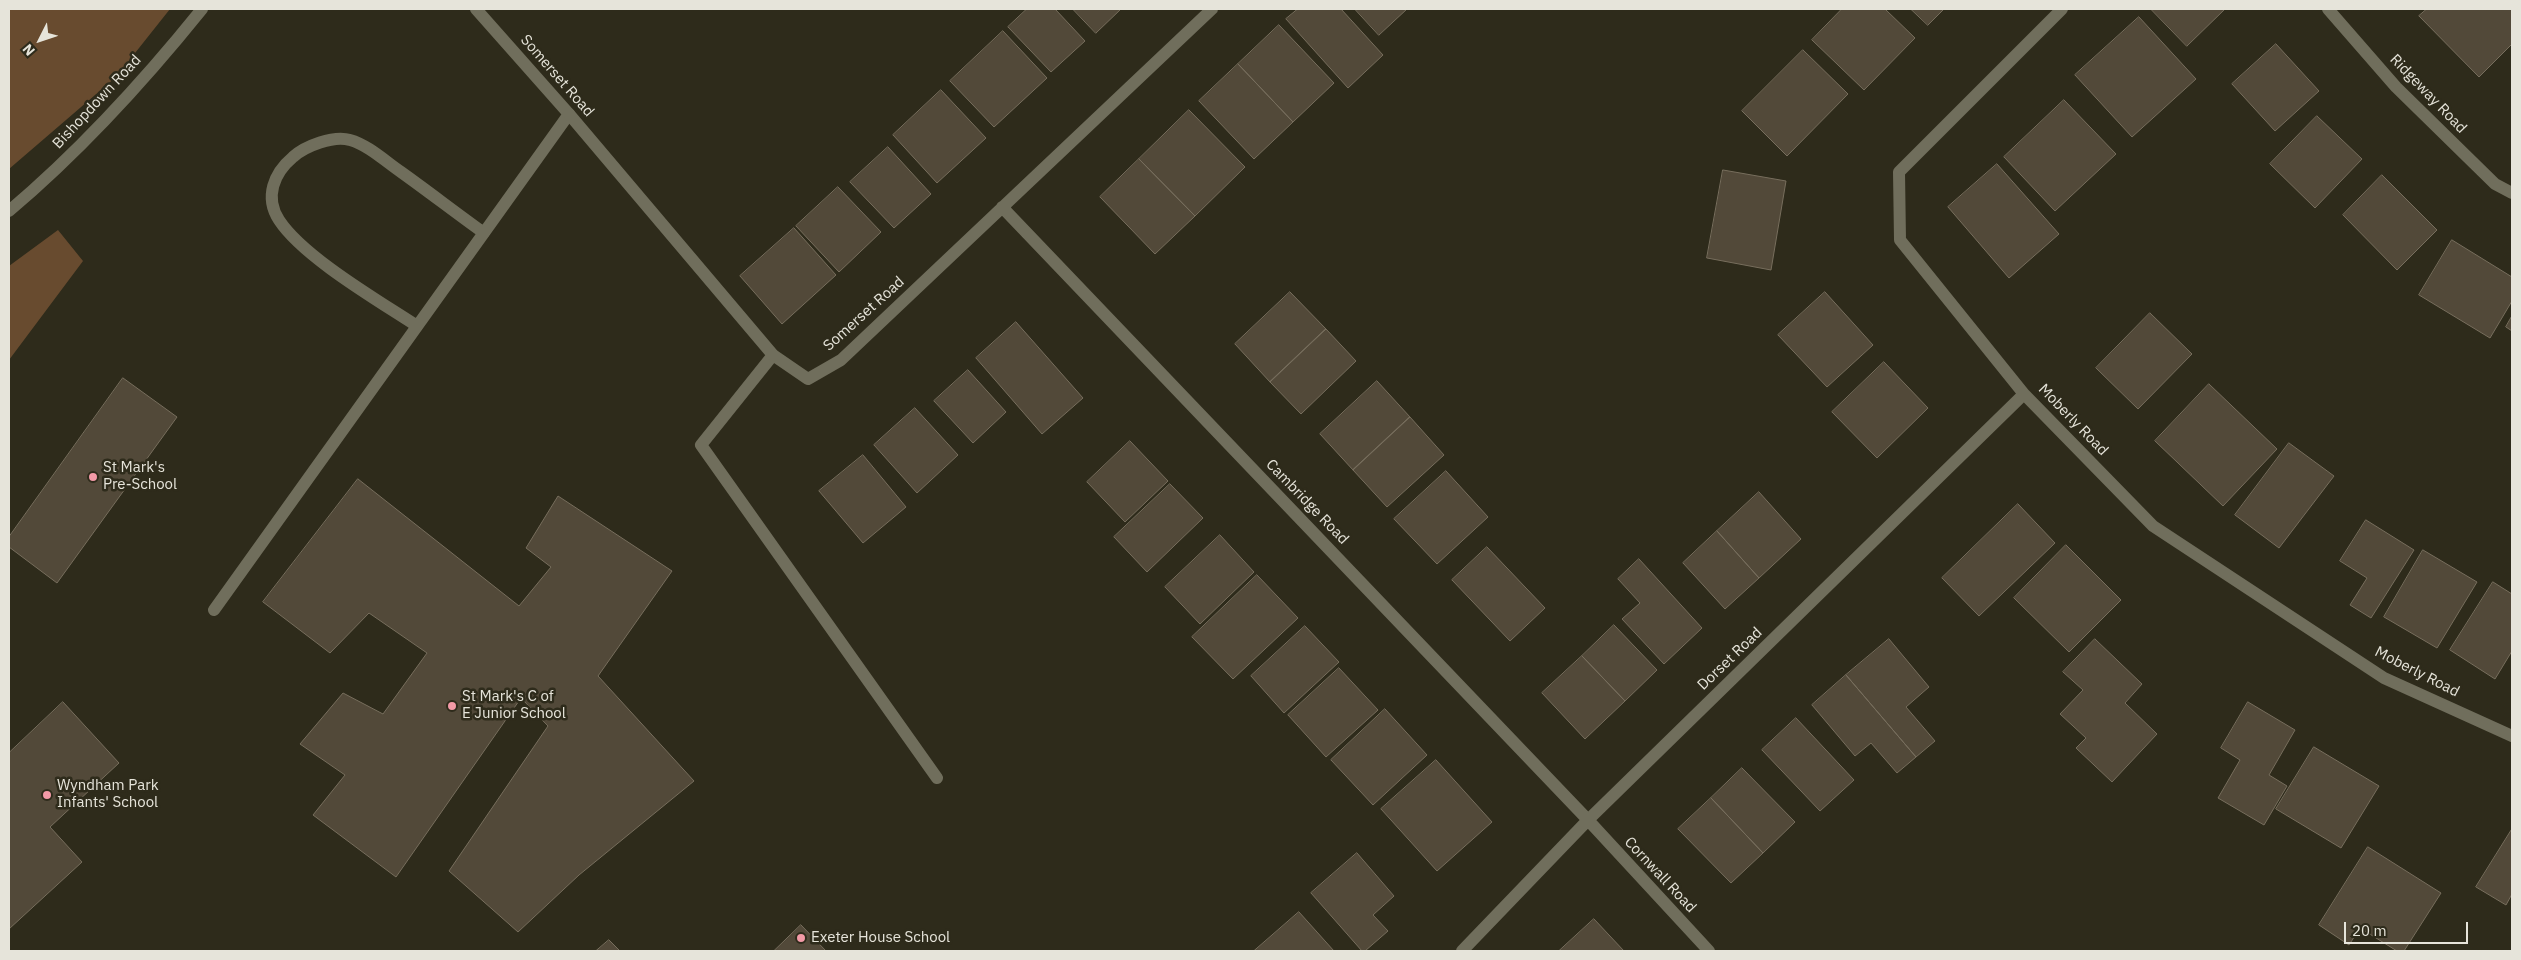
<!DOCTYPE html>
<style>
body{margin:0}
#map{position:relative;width:2521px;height:960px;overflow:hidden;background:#2e2b1b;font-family:"IBM Plex Sans",sans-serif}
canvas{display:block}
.frame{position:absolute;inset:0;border:10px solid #e6e4da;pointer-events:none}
.north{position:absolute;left:15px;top:15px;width:50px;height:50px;-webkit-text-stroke:4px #2e2b1b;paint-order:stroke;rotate:229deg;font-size:14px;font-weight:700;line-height:20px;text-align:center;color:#e6e4da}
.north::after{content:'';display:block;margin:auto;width:18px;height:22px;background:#e6e4da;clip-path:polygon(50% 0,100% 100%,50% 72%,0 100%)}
.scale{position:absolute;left:2344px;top:922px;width:124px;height:22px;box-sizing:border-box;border:2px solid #e6e4da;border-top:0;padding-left:6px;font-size:15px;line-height:18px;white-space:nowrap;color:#e6e4da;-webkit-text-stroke:4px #2e2b1b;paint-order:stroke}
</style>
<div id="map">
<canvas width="2521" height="960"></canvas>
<div class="frame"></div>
<div class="north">N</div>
<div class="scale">20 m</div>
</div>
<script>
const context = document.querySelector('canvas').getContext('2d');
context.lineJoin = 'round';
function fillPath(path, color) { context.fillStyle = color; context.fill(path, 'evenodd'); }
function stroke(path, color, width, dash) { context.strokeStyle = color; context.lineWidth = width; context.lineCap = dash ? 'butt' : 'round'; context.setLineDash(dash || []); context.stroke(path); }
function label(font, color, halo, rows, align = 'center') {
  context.font = font + ' "IBM Plex Sans",sans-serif'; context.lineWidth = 5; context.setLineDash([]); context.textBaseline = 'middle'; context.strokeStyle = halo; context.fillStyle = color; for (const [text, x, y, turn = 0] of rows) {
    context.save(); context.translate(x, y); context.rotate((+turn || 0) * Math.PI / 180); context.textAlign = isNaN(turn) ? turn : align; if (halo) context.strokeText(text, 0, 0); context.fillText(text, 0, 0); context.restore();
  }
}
fillPath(new Path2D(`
 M 9,9 L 170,9 L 116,77 L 9,169 Z
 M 58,230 L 83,261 L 9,360 L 9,266 Z`), '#684b2f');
const building = new Path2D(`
 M 1027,9 L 1055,9 L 1085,41 L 1051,72 L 1008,27 Z
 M 1073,9 L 1121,9 L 1096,33 Z
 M 1298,9 L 1341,9 L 1383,55 L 1348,88 L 1286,19 Z
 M 1355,9 L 1407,9 L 1379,35 Z
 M 1842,9 L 1885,9 L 1915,38 L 1864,90 L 1812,40 Z
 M 1911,9 L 1944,9 L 1928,25 Z
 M 2151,9 L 2225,9 L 2187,46 Z
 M 2427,9 L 2512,9 L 2512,44 L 2479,77 L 2419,16 Z
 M 2139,17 L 2196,79 L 2132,137 L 2075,75 Z
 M 1279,25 L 1334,83 L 1293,122 L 1238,64 Z
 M 1003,31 L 1047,78 L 994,127 L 950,81 Z
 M 2276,44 L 2319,91 L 2275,131 L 2232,84 Z
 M 1803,50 L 1848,94 L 1787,156 L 1742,111 Z
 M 1238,64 L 1293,122 L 1254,159 L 1199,101 Z
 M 941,90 L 986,138 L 937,183 L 893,135 Z
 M 2064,100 L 2116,154 L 2055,211 L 2004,157 Z
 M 1189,110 L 1245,167 L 1195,216 L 1139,159 Z
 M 2317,116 L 2362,159 L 2315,208 L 2270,164 Z
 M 888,147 L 931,194 L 894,228 L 850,182 Z
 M 1139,159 L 1195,216 L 1155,254 L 1100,197 Z
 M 1997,164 L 2059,234 L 2009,278 L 1948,207 Z
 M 1723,170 L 1786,181 L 1771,270 L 1707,258 Z
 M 2382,175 L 2437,230 L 2397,270 L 2343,215 Z
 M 838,187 L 881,232 L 839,272 L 796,226 Z
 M 794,228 L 836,275 L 782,324 L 740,276 Z
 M 2452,240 L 2512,277 L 2512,301 L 2490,338 L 2419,295 Z
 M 1290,292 L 1326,329 L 1270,382 L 1235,344 Z
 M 1825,292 L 1873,345 L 1827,387 L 1778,335 Z
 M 2150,313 L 2192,354 L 2138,409 L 2096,368 Z
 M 2512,316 L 2512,331 L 2506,327 Z
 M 1016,322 L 1083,398 L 1042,434 L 976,358 Z
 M 1326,329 L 1356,361 L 1301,414 L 1270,382 Z
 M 1884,362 L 1928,408 L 1877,458 L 1832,412 Z
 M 968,370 L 1006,412 L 973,443 L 934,401 Z
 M 123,378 L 177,417 L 57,583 L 9,547 L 9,537 Z
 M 1377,381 L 1410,417 L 1353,470 L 1320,434 Z
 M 2209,384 L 2277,449 L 2223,506 L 2155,441 Z
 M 915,408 L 958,455 L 917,493 L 874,445 Z
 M 1410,417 L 1444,455 L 1387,507 L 1353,470 Z
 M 1130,441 L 1168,481 L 1125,522 L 1087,482 Z
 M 2289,443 L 2334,476 L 2279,548 L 2235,515 Z
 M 863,455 L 906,507 L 863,543 L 819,491 Z
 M 1446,471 L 1488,517 L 1437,564 L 1394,519 Z
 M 358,479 L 519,606 L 551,567 L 526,548 L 558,496 L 672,571 L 598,676 L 694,781 L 579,875 L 518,932 L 449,871 L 548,726 L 521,698 L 396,877 L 313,815 L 345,775 L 300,744 L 343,693 L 383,714 L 427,653 L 369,613 L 330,653 L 263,602 Z
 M 1170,484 L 1203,518 L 1147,572 L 1114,537 Z
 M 1759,492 L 1801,539 L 1759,578 L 1717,531 Z
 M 2018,504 L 2055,543 L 1979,616 L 1942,578 Z
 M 2366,520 L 2414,550 L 2371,618 L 2350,605 L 2367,578 L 2340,561 Z
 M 1717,531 L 1759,578 L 1725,609 L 1683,563 Z
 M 1220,535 L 1254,572 L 1200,624 L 1165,587 Z
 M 2066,545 L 2121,600 L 2069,652 L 2014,598 Z
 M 1487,547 L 1545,608 L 1510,641 L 1452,580 Z
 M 2423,550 L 2477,582 L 2437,648 L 2384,617 Z
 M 1639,559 L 1702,628 L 1664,664 L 1622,619 L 1640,603 L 1618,579 Z
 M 1257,575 L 1298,618 L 1233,679 L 1192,637 Z
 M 2493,582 L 2512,594 L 2512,651 L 2495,679 L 2450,650 Z
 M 1614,625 L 1657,670 L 1625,701 L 1582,656 Z
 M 1305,626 L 1339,662 L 1284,713 L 1251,676 Z
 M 1889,639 L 1929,687 L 1906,707 L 1935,741 L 1916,757 L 1846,675 Z
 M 2095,639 L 2142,684 L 2125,703 L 2157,734 L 2112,782 L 2076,748 L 2086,738 L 2060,714 L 2083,690 L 2063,672 Z
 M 1582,656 L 1625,701 L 1585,739 L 1542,693 Z
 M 1339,668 L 1378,710 L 1326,757 L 1288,715 Z
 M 1846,675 L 1916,757 L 1897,773 L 1871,743 L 1855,756 L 1812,705 Z
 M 63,702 L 119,763 L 50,827 L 82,862 L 9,929 L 9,753 Z
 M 2248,702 L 2295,730 L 2269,775 L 2287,786 L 2264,825 L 2218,798 L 2240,760 L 2221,748 Z
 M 1385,709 L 1427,755 L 1373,805 L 1331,760 Z
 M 1796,718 L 1854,780 L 1820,811 L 1762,750 Z
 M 2314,747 L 2379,786 L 2341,848 L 2276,809 Z
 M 1436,760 L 1492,822 L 1437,871 L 1381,809 Z
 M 1742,768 L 1795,822 L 1763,853 L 1711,798 Z
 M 1711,798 L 1763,853 L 1731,883 L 1678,829 Z
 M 2512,829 L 2512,894 L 2506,905 L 2476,887 Z
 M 2368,847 L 2441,893 L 2404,951 L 2397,951 L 2360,928 L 2349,945 L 2319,925 Z
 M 1357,853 L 1394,896 L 1373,915 L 1388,931 L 1365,951 L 1362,951 L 1311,893 Z
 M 1299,912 L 1334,951 L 1254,951 Z
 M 1594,919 L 1624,951 L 1559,951 Z
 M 801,925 L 826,951 L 774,951 Z
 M 609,940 L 620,951 L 596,951 Z`);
fillPath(building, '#524939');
stroke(building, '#776e5d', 1);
stroke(new Path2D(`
 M 417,326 C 379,301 303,257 279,220 C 264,197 274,173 293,157 C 305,146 334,135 350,140 C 368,145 385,161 401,172 C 429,192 456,213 484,233
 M 773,355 L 701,445 L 937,778
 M 214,610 L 569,114`), '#706e5c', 12);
stroke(new Path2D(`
 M 476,9 L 569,114 L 773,355 L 808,379 L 841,360 L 1212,9
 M 2062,9 L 1899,172 L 1900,240 L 2024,394 L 2153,526 L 2384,678 L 2512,736
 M 2328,9 L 2396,87 L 2495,184 L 2512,193
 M 1002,207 L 1588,820 L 1709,951
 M 9,211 C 80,151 144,81 202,9
 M 1462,951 L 1588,820 L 2024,394`), '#706e5c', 12);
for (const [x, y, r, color] of [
 [93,477,5,"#f39aa7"],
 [452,706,5,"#f39aa7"],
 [47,795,5,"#f39aa7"],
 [801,938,5,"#f39aa7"]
]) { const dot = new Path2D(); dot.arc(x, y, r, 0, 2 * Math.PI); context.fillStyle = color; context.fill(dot); stroke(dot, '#2e2b1b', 2); }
label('15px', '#e6e4da', '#2e2b1b', [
 ["Somerset Road",557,76,49],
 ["Ridgeway Road",2428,94,46],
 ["Bishopdown Road",97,102,-47],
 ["Somerset Road",864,314,-42],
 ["Moberly Road",2073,420,46],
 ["Cambridge Road",1307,502,46],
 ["Dorset Road",1730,659,-44],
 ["Moberly Road",2417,672,27],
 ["Cornwall Road",1660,875,47]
]);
label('15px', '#e6e4da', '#2e2b1b', [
 ["St Mark's",103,468],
 ["Pre-School",103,485],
 ["St Mark's C of",462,697],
 ["E Junior School",462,714],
 ["Wyndham Park",57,786],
 ["Infants' School",57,803],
 ["Exeter House School",811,938]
], 'left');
</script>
